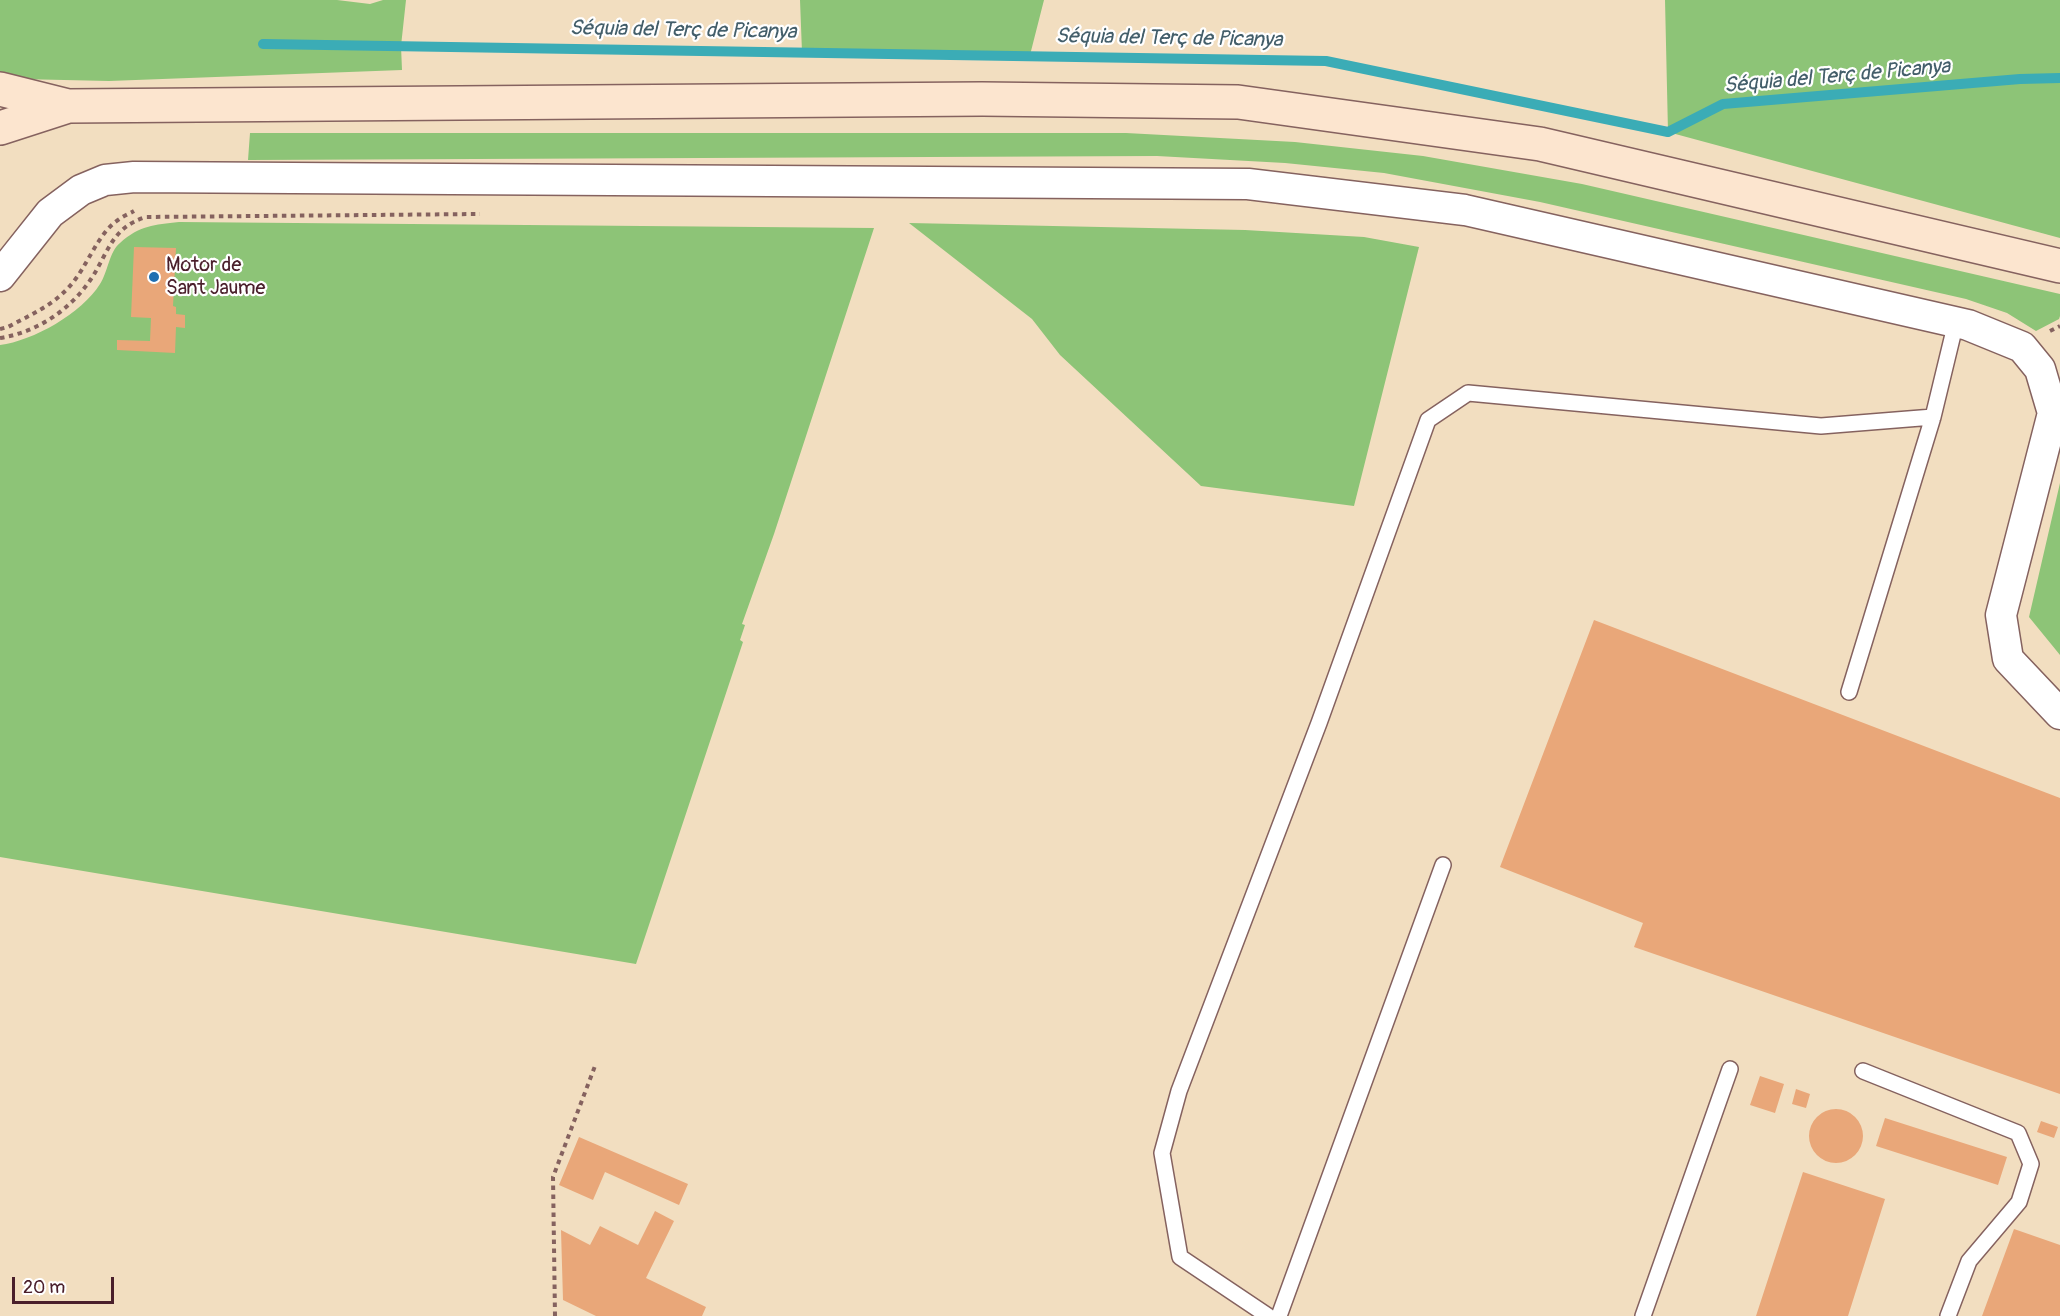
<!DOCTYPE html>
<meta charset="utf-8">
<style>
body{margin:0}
#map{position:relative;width:2060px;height:1316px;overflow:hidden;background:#f2dec0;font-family:Pangolin,sans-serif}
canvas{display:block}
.scale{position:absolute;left:12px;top:1277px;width:102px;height:27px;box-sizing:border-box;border:3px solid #4a1f2b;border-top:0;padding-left:8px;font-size:18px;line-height:21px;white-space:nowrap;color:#4a1f2b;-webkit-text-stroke:4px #fff;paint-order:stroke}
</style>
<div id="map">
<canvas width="2060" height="1316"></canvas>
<div class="scale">20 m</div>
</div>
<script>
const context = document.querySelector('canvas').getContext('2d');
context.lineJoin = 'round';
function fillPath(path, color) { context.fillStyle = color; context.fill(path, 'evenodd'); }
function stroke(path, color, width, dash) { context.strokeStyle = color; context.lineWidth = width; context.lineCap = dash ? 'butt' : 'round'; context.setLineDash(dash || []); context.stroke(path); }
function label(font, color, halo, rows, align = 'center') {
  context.font = font + ' Pangolin,sans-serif'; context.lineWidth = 4.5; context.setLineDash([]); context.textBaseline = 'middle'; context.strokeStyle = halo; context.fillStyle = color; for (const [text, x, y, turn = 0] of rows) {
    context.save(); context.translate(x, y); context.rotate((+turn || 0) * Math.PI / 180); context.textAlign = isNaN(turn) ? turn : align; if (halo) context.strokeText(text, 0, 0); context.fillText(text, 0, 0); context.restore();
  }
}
fillPath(new Path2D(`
 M 0,0 L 337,0 L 370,4 L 383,0 L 406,0 L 401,46 L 402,70 L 109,81 L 19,79 L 0,73 Z
 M 800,0 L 1044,0 L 1030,55 L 802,52 Z
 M 1665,0 L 2060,0 L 2060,238 L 1668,132 Z
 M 250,133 L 1126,133 L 1295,142 L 1423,156 L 1582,184 L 2060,294 L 2060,316 L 2059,319 L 2036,331 L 2007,313 L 1966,299 L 1540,202 L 1384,173 L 1285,163 L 1157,156 L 248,160 Z
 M 179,222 L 874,228 L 774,534 L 742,624 L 745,625 L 740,640 L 743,642 L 636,964 L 0,857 L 0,345 C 33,341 82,313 100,284 C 108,272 109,252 120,243 C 140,225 154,225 179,222 Z
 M 909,223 L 1245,230 L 1364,237 L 1419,247 L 1354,506 L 1201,486 L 1060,355 L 1032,319 Z
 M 2060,483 L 2060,655 L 2029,617 Z`), '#8dc477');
stroke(new Path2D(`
 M 263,44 L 1326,61 L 1668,132 L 1723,104 L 2020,79 L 2060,78`), '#3bacb6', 10);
fillPath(new Path2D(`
 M 134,247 L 176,248 L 173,306 L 176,307 L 176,314 L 185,315 L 185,328 L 176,327 L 175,353 L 117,350 L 117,340 L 150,341 L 151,318 L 131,317 Z
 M 1594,620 L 2060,798 L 2060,1094 L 1634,947 L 1643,923 L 1500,867 Z
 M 1760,1076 L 1784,1084 L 1775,1113 L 1750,1105 Z
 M 1796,1089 L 1810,1094 L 1806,1108 L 1792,1104 Z
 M1809 1136a27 27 0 1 1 54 0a27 27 0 1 1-54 0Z
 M 1885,1118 L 2007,1157 L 1998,1185 L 1876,1146 Z
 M 2041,1121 L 2058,1127 L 2054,1138 L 2037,1132 Z
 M 579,1137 L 688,1184 L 679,1205 L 605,1172 L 593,1200 L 559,1185 Z
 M 1803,1172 L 1885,1199 L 1848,1316 L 1756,1316 Z
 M 655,1211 L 674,1221 L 646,1278 L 706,1307 L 702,1316 L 596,1316 L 563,1300 L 561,1230 L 590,1245 L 600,1226 L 638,1245 Z
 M 2014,1229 L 2060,1245 L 2060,1316 L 1982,1316 Z`), '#e9a779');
const service = new Path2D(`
 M 1849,692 L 1933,417 L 1956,322
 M 1863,1071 L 2018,1133 L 2031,1164 L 2019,1202 L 1969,1261 L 1948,1316
 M 1268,1316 L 1180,1257 L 1162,1153 L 1179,1091 L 1319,723 L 1428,420 L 1468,393 L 1821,426 L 1933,417
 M 1279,1316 L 1443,865
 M 1643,1316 L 1730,1069`);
const minor = new Path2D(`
 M 0,276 L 50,213 L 81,190 L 105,180 L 134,177 L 1248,184 L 1465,210 L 1968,325 L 2022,347 L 2040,369 L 2053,413 L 2001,615 L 2008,659 L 2060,714`);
const secondary = new Path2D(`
 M 0,89 L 68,106 L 982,99 L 1238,102 L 1540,144 L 2060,266
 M 0,128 L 68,106`);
stroke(service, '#85625f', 18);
stroke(minor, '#85625f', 33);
stroke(secondary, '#85625f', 36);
stroke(new Path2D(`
 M 0,329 L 8,327 C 30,315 52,306 69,287 C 87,268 97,234 118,220 C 123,216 129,214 134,211
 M 2050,331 L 2060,326
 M 0,338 C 38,332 72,309 93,276 C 109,250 113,227 146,217 L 480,214
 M 555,1316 L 553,1177 L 595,1066`), '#85625f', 4, [4.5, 4.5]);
stroke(service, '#fff', 15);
stroke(minor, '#fff', 30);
stroke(secondary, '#fce5cf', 33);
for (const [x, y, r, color] of [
 [154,277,6,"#1f6fb2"]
]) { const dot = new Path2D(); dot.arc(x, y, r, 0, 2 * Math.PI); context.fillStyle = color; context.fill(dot); stroke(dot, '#fff', 2); }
label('20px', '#4a1f2b', '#fff', [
 ["Motor de",166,266],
 ["Sant Jaume",166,289]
], 'left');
label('italic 21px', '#435e6a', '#fff', [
 ["Séquia del Terç de Picanya",683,31,1],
 ["Séquia del Terç de Picanya",1169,39,1],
 ["Séquia del Terç de Picanya",1837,77,-5]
]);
</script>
